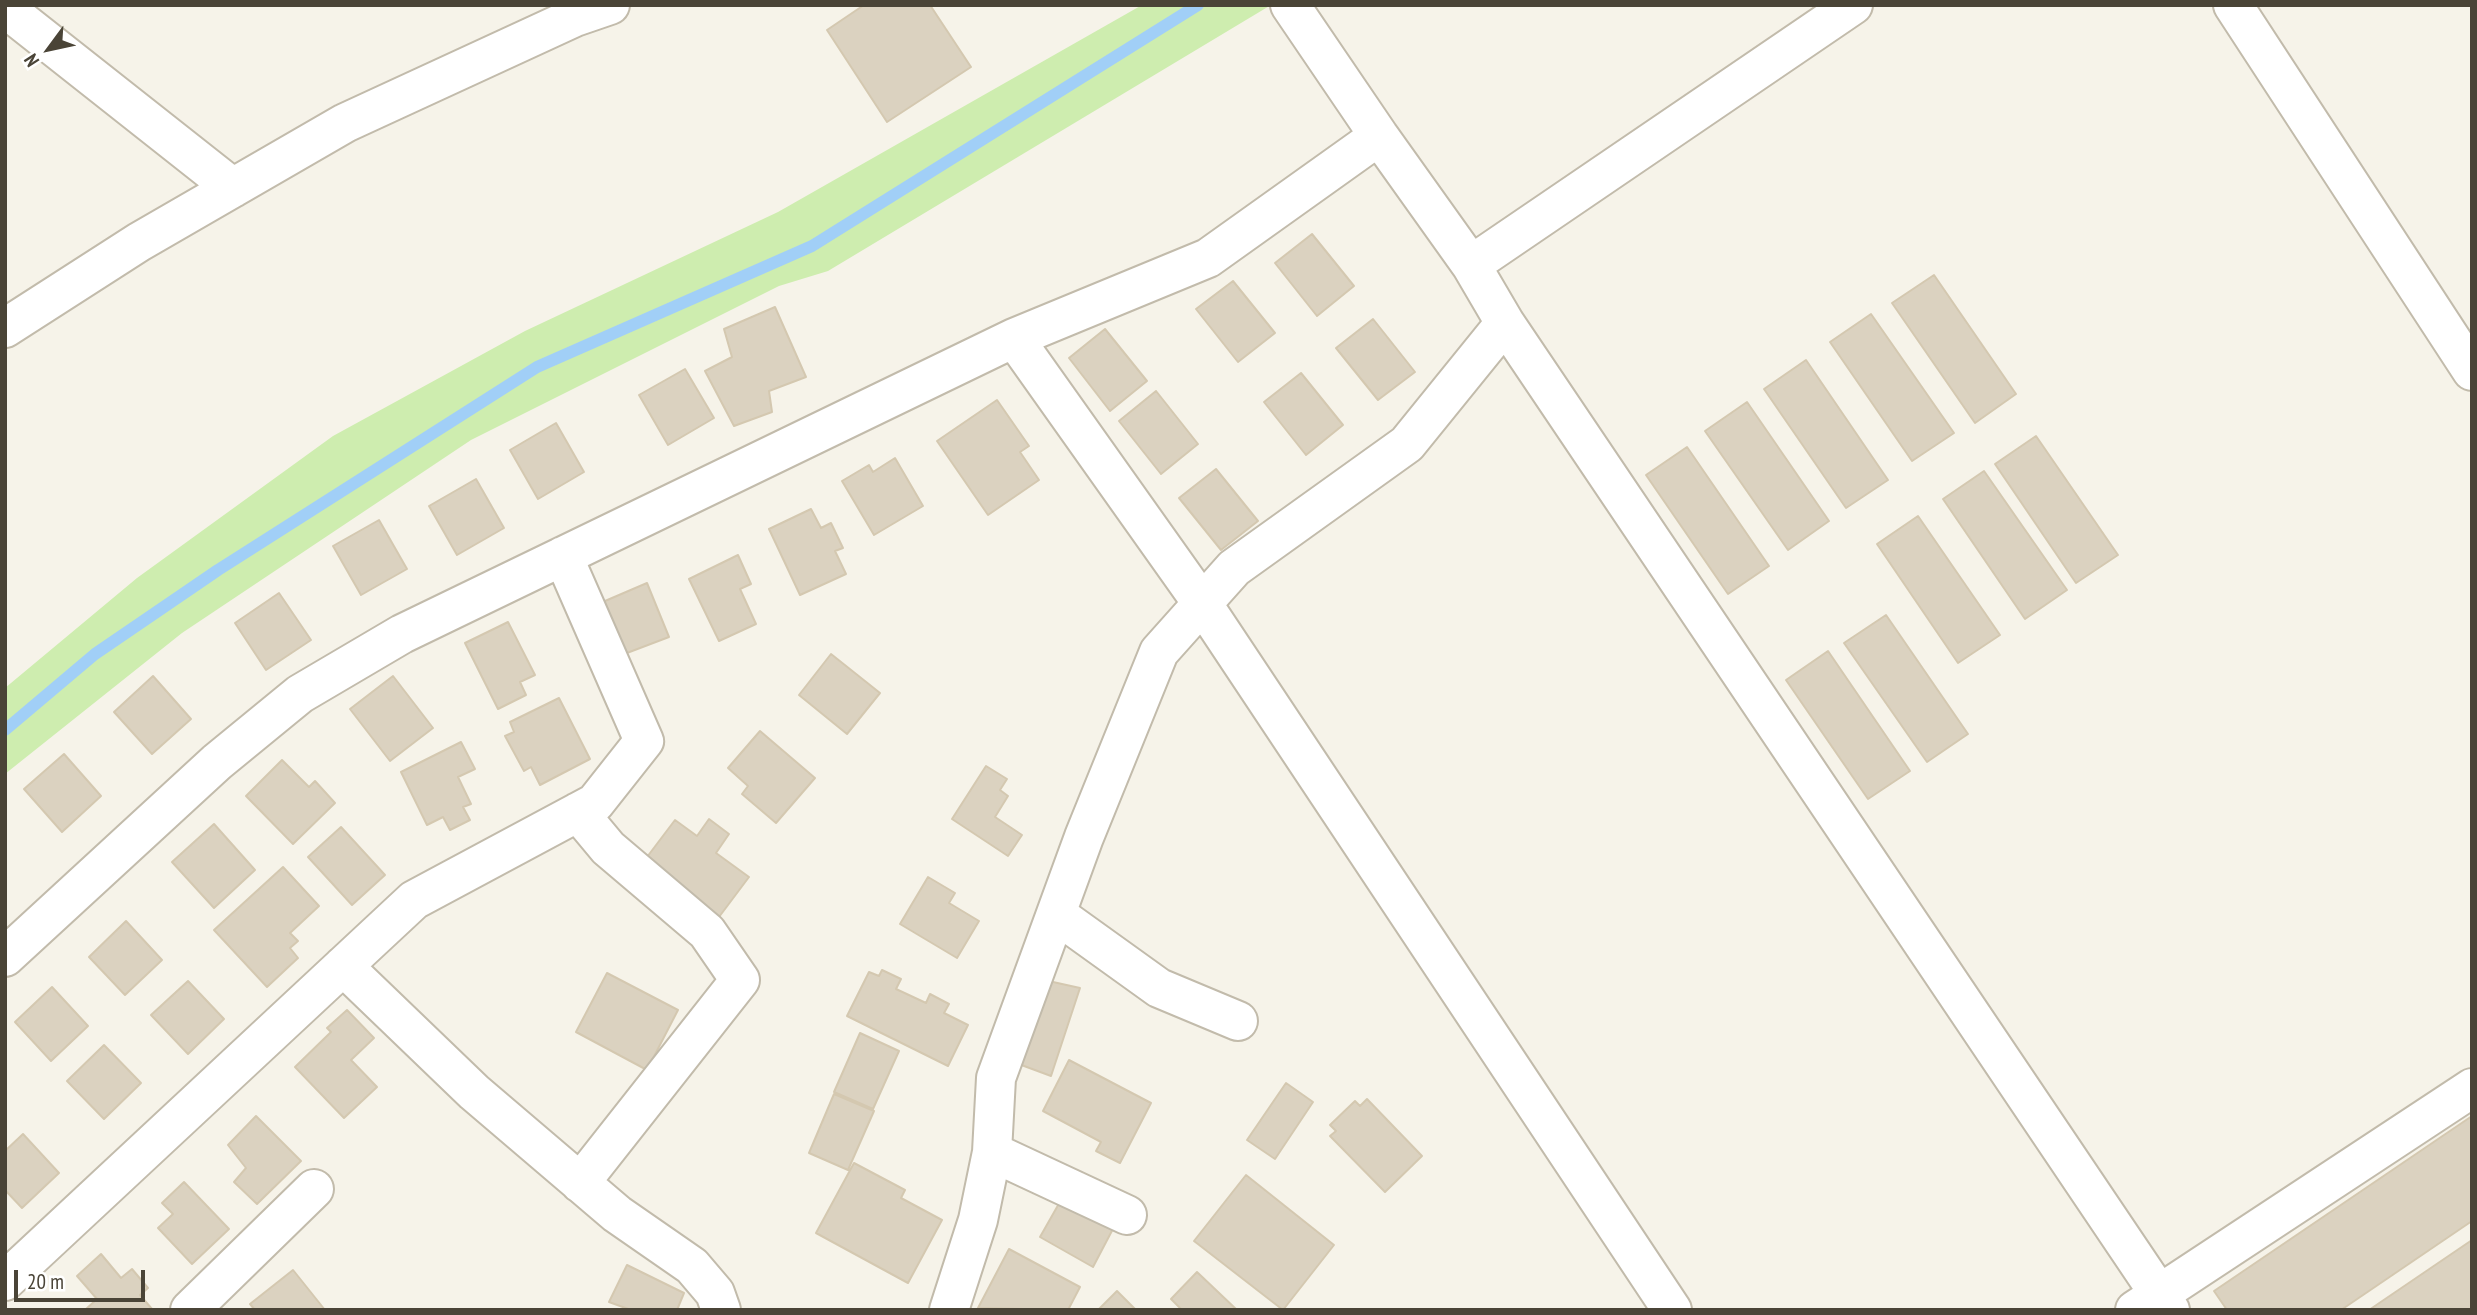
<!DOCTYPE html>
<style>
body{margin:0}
#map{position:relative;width:2477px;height:1315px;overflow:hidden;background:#f6f3e9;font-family:"PT Sans Narrow",sans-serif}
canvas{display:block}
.frame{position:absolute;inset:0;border:7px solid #4a4437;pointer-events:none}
.north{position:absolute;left:14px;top:14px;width:70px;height:70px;-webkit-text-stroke:5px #fff;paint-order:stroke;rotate:237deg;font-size:19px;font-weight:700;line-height:28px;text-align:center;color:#4a4437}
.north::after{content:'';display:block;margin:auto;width:24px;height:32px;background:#4a4437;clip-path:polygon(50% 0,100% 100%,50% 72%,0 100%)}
.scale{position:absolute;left:14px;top:1270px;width:131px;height:32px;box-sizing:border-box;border:4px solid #4a4437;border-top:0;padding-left:9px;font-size:21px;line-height:24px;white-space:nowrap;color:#4a4437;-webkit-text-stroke:5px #fff;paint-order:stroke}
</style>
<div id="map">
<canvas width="2477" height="1315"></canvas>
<div class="frame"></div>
<div class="north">N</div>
<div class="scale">20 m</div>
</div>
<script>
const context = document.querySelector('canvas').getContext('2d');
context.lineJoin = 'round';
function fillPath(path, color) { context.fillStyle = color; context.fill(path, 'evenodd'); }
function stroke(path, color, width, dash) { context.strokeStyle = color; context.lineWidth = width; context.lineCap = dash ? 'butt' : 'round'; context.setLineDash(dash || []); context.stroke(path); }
fillPath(new Path2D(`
 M 1142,5 L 1271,5 L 828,271 L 779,286 L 471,440 L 182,633 L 5,774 L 5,688 L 137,578 L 333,436 L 525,331 L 778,212 Z`), '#ceedaf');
stroke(new Path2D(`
 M 5,730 L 95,654 L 218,570 L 537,367 L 812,246 L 1198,5`), '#a1cff7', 12);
const building = new Path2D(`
 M 864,5 L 930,5 L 971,67 L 887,122 L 827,30 Z
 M 1312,234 L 1354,286 L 1317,316 L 1275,263 Z
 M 1934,275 L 2016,394 L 1975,423 L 1892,303 Z
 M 1233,281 L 1275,333 L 1238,362 L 1196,309 Z
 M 775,307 L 806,377 L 769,391 L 772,412 L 734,426 L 705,371 L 732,357 L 724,329 Z
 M 1871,314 L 1954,433 L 1912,461 L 1830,342 Z
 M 1373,319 L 1415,372 L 1378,400 L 1336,348 Z
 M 1105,329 L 1147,381 L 1110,411 L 1069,358 Z
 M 1806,360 L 1888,480 L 1846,508 L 1764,389 Z
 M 685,369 L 714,418 L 668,445 L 639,395 Z
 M 1301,373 L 1343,425 L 1306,455 L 1264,402 Z
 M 1156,391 L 1198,444 L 1161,474 L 1119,421 Z
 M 997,400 L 1029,446 L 1020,452 L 1039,480 L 988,515 L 937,441 Z
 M 1747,402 L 1829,521 L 1788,550 L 1705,431 Z
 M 556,423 L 584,472 L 538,499 L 510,450 Z
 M 2036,436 L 2118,555 L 2076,583 L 1995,464 Z
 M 1687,447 L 1769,566 L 1728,594 L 1646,475 Z
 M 895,458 L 923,506 L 874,535 L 842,481 L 869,465 L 873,472 Z
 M 1216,469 L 1258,521 L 1221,550 L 1179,498 Z
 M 1984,471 L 2067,590 L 2025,619 L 1943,499 Z
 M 476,479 L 504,528 L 457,555 L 429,506 Z
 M 811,509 L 821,528 L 831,523 L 843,548 L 835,551 L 846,574 L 800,595 L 769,529 Z
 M 1918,516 L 2000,635 L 1958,663 L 1877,544 Z
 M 379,520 L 407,569 L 361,595 L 333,546 Z
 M 738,555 L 751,584 L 740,589 L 756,624 L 719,641 L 689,579 Z
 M 647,583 L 669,637 L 619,656 L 598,604 Z
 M 279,593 L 311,640 L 266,670 L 235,623 Z
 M 1886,615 L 1968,734 L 1927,762 L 1844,643 Z
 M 508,622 L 535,675 L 520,682 L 526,695 L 498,709 L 465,643 Z
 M 1828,651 L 1910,771 L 1868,799 L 1786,680 Z
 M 831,654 L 880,693 L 847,734 L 799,695 Z
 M 153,676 L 191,719 L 152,754 L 114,712 Z
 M 393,676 L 433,728 L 390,761 L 350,709 Z
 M 559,698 L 590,759 L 540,785 L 531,767 L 524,771 L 505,736 L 514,732 L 510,722 Z
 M 760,731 L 815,778 L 776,823 L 742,794 L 748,786 L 728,768 Z
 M 461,742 L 475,769 L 458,777 L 471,804 L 463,807 L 470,820 L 450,830 L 443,817 L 427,825 L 401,772 Z
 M 64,754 L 101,796 L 62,832 L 24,789 Z
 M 282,760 L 309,787 L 315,781 L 335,803 L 293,844 L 246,796 Z
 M 986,766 L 1007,779 L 1000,790 L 1008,796 L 995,817 L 1022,835 L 1008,856 L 952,819 Z
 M 709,819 L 729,834 L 716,853 L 749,877 L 719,917 L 644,861 L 675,820 L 697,836 Z
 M 214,824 L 255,870 L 214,908 L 172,862 Z
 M 341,827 L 385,875 L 352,905 L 308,857 Z
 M 283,867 L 319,906 L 290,933 L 298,941 L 290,948 L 298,958 L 267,987 L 214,930 Z
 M 928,877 L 955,893 L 949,903 L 979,921 L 957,958 L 900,924 Z
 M 126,921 L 162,960 L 125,995 L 89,957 Z
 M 882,970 L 901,979 L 896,989 L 926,1003 L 930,994 L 949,1004 L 944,1013 L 968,1025 L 948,1066 L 847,1016 L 869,972 L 879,976 Z
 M 607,973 L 678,1010 L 647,1070 L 576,1032 Z
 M 1044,980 L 1080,988 L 1051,1076 L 1016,1063 Z
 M 188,981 L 224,1019 L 188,1054 L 151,1015 Z
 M 52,987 L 88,1026 L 51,1061 L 15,1022 Z
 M 347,1010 L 374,1038 L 351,1060 L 377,1087 L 344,1118 L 295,1067 L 331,1032 L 327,1028 Z
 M 860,1033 L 899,1051 L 873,1109 L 834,1092 Z
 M 104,1045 L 141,1083 L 104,1119 L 67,1081 Z
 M 1069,1060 L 1151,1103 L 1120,1163 L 1096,1151 L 1101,1142 L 1043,1111 Z
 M 1286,1083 L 1313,1102 L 1275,1159 L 1247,1140 Z
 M 834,1094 L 874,1111 L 848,1170 L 809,1153 Z
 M 1367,1099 L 1422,1156 L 1385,1192 L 1330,1136 L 1336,1131 L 1330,1125 L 1355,1101 L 1360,1106 Z
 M 256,1116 L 301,1161 L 257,1204 L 234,1182 L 246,1168 L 228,1145 Z
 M 2472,1116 L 2472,1221 L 2341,1310 L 2227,1310 L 2214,1291 Z
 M 23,1134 L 59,1173 L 22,1208 L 5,1190 L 5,1151 Z
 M 854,1163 L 905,1190 L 901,1198 L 942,1220 L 908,1283 L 816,1233 Z
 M 1246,1175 L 1334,1245 L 1283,1310 L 1194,1241 Z
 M 184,1182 L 229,1229 L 192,1264 L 158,1228 L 173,1214 L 162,1203 Z
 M 1061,1200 L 1115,1225 L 1093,1267 L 1040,1237 Z
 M 2472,1240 L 2472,1310 L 2369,1310 Z
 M 1009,1249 L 1080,1287 L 1068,1310 L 978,1308 Z
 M 101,1254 L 121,1278 L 132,1269 L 148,1288 L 140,1295 L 152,1309 L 85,1310 L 97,1299 L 77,1276 Z
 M 627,1265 L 684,1293 L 677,1310 L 631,1310 L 609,1302 Z
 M 293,1270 L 325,1310 L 255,1310 L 250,1304 Z
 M 1197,1272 L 1237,1310 L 1182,1310 L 1171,1299 Z
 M 1117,1291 L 1136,1310 L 1098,1310 Z`);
fillPath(building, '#dbd2c0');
stroke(building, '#d4c8b0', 2);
const minor = new Path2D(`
 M 1290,5 L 1379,136 L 1471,265 L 1505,323 L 2170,1310
 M 2233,5 L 2472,371
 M 5,8 L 233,188
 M 1471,265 L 1853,5
 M 5,328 L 139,242 L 345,123 L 575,17 L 610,5
 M 1014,338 L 1202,603 L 1672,1310
 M 578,812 L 608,848 L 707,932 L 740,980 L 580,1183
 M 1056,914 L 1159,988 L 1238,1021
 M 5,957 L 217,762 L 300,694 L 402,634 L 1014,338 L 1208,258 L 1379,136
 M 343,966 L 474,1092 L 617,1214 L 692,1266 L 715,1293 L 721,1310
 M 992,1152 L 1127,1215
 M 5,1281 L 414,900 L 595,803 L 644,741 L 563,556
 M 190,1310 L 314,1189
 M 949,1310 L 978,1220 L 992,1152 L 996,1078 L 1084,837 L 1159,652 L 1234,568 L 1407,444 L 1505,323
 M 2135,1310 L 2472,1088`);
stroke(minor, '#c2bbab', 42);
stroke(minor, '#fff', 38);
</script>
